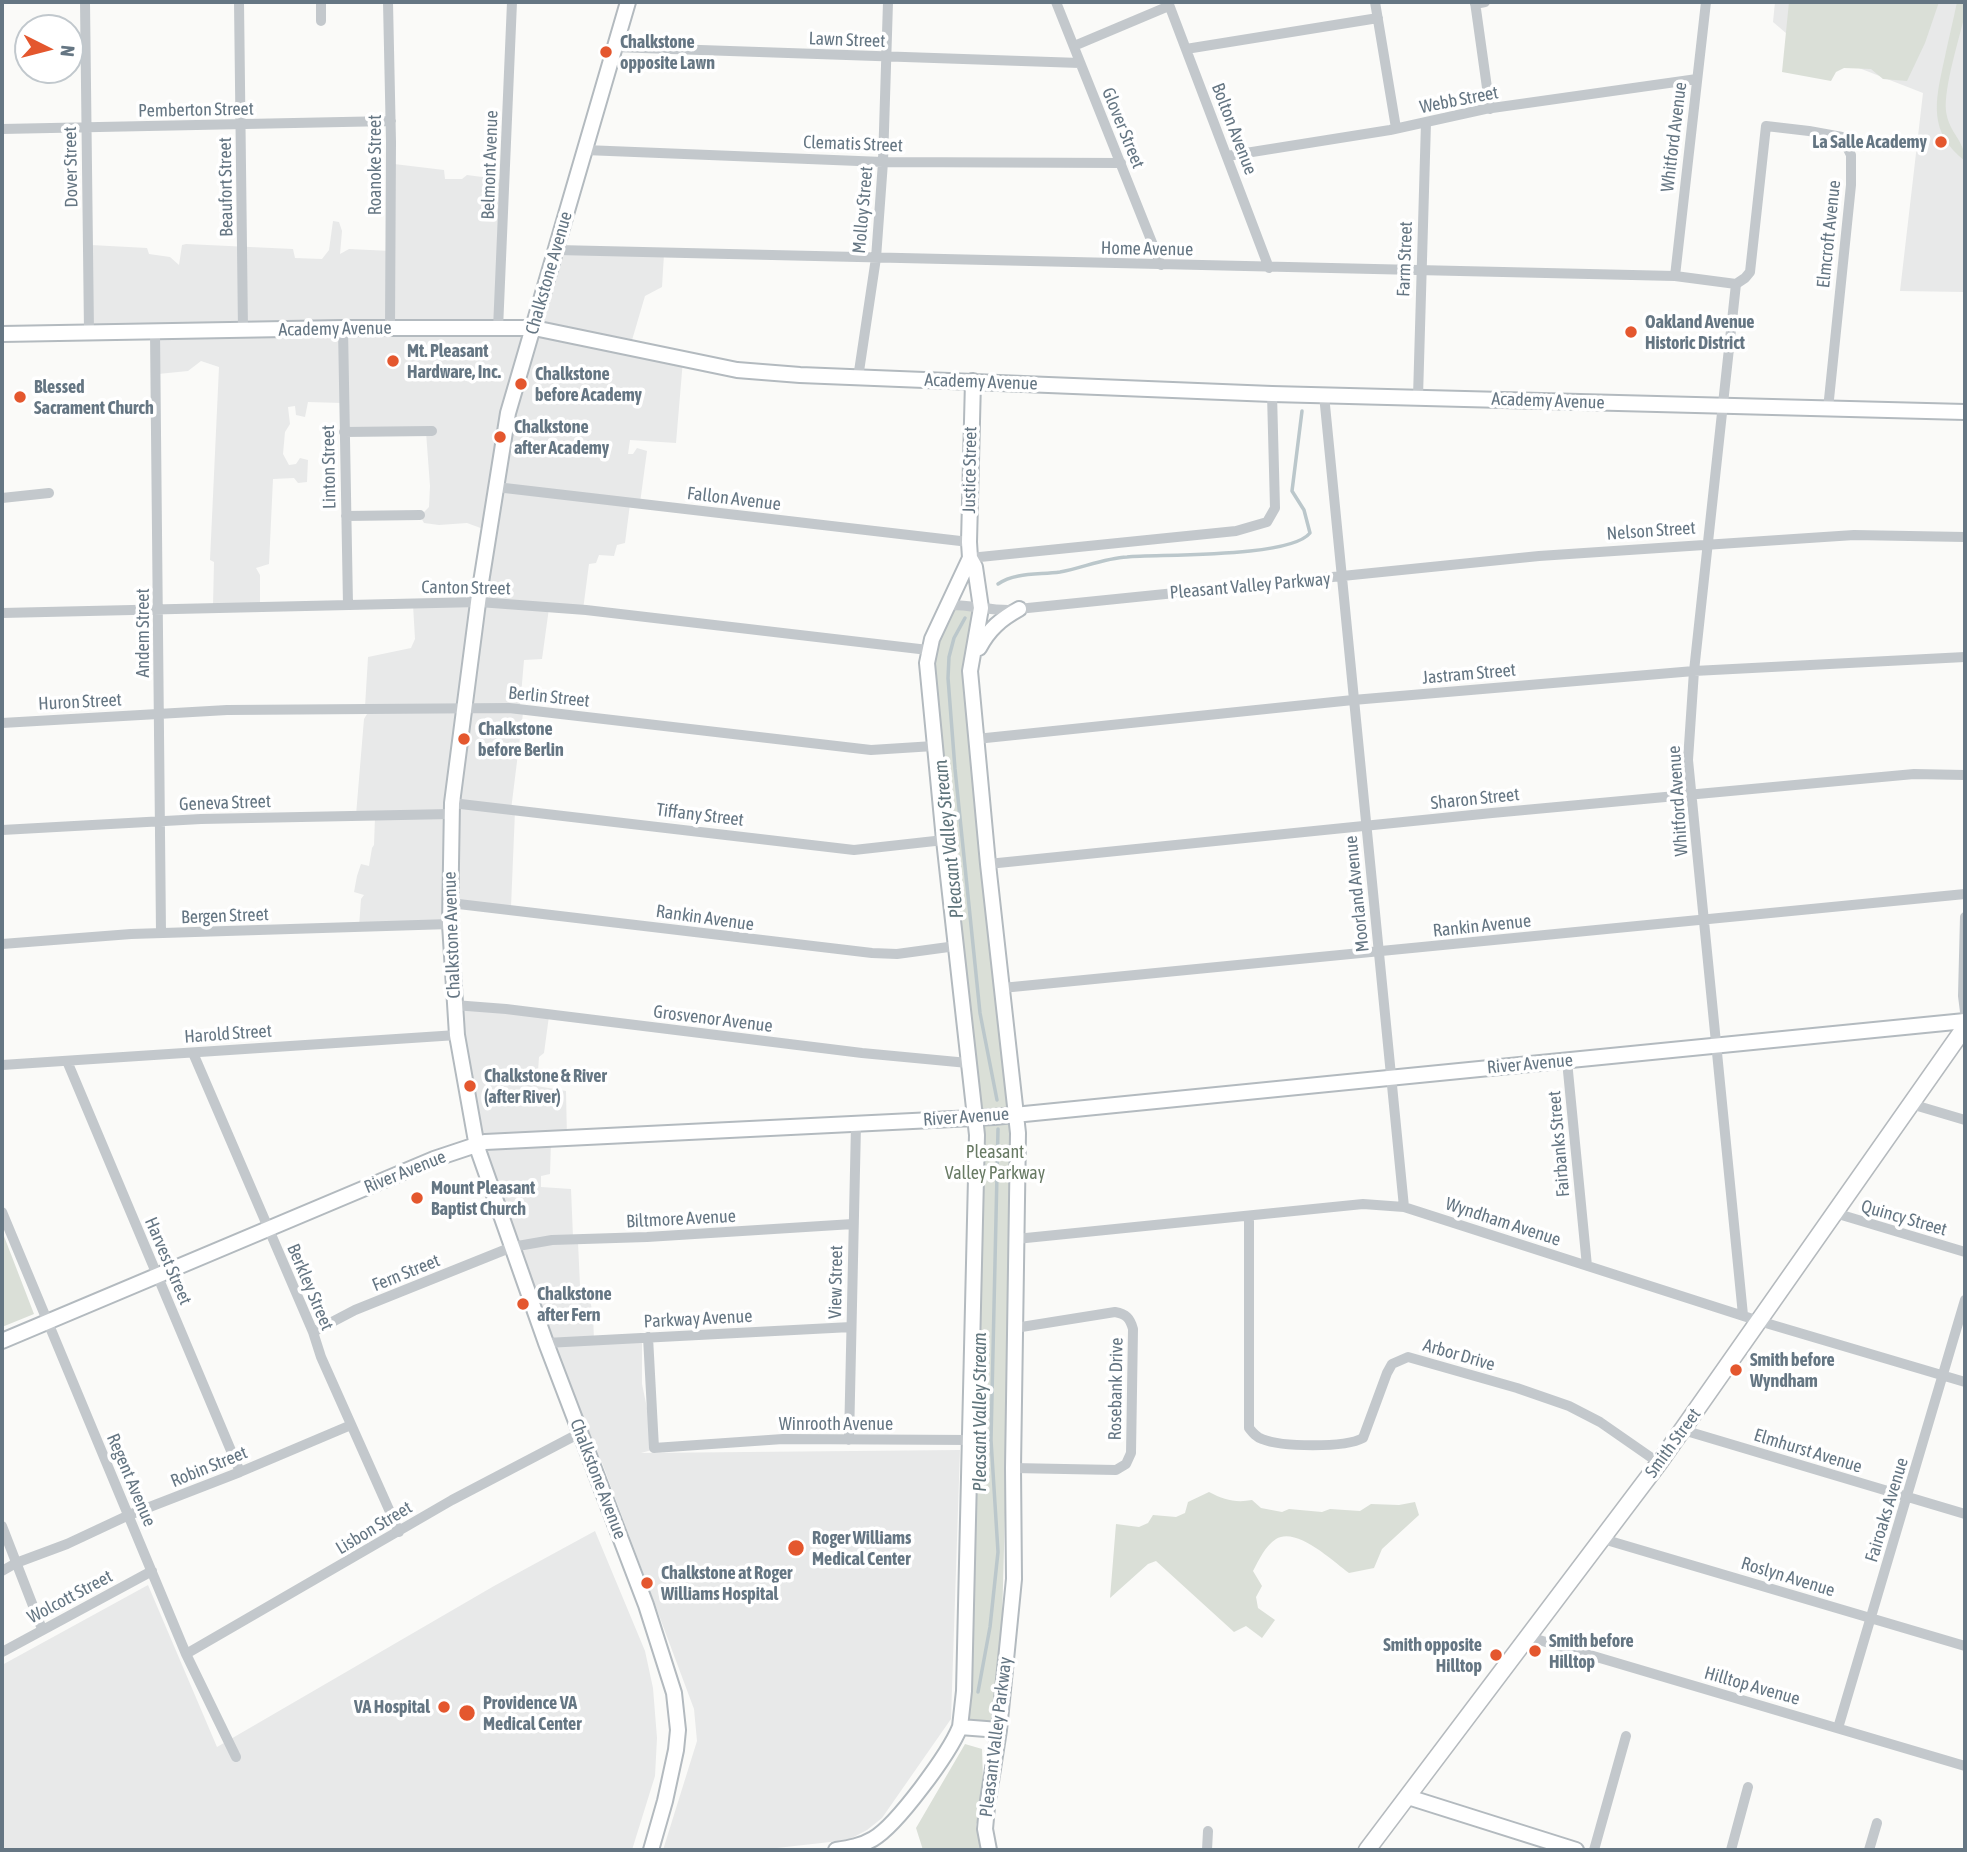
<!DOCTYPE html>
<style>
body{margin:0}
#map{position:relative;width:1967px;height:1852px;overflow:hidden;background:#fafaf8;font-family:"Asap Condensed",sans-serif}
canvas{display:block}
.frame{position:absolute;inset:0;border:4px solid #657683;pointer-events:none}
.north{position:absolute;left:14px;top:14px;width:70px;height:70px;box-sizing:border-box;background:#fff;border:2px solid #c1c8cd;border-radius:50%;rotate:96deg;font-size:19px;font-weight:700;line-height:28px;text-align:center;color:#657683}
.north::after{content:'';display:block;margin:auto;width:24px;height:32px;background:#e4572e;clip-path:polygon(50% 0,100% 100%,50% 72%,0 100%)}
</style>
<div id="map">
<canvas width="1967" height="1852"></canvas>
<div class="frame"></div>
<div class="north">N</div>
</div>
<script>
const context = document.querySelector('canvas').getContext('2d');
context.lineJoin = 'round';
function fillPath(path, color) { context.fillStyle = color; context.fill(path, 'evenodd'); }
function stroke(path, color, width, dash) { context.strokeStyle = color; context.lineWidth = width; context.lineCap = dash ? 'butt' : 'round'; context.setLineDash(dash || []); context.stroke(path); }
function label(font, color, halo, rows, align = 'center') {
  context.font = font + ' "Asap Condensed",sans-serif'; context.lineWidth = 7; context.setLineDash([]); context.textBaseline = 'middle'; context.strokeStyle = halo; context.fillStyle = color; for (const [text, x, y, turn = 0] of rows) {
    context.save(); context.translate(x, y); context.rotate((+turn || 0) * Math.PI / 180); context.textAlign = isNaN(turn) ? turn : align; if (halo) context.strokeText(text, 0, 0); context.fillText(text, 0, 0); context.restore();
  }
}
fillPath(new Path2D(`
 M 1775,2 L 1965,2 L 1965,292 L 1900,291 L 1923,93 L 1800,45 L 1773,22 Z
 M 394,164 L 444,170 L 445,179 L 462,179 L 467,175 L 505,180 L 499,321 L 532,328 L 554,252 L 664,254 L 662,287 L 645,296 L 630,347 L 683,360 L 676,443 L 630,440 L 628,454 L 633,454 L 637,448 L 647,451 L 640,503 L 630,504 L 625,543 L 617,545 L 614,556 L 599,555 L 596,563 L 589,564 L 583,610 L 549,608 L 542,659 L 524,660 L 520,707 L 523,713 L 511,810 L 515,811 L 511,907 L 451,905 L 446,924 L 359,927 L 361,899 L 364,895 L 354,892 L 357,876 L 361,864 L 369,866 L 372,848 L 374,845 L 375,817 L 356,815 L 364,719 L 370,709 L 365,707 L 368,657 L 411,648 L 415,639 L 413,605 L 476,602 L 486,530 L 467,523 L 439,525 L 424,523 L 420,516 L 429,507 L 430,486 L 426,432 L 346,432 L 342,403 L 308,402 L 305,417 L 296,415 L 295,406 L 288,407 L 290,424 L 285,432 L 283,454 L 289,465 L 296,464 L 300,458 L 308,460 L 307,482 L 298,483 L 294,478 L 273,479 L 269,564 L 256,568 L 260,575 L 260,606 L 213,606 L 214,562 L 210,560 L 219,367 L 201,361 L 188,371 L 158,374 L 156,335 L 92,333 L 91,245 L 147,248 L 149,254 L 170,257 L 179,265 L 182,245 L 186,244 L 293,249 L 295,258 L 322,259 L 329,250 L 333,221 L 339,222 L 342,231 L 340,254 L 349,249 L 391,251 Z
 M 452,1007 L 549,1016 L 544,1053 L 539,1057 L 537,1086 L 566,1091 L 567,1139 L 551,1142 L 550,1174 L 541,1176 L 541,1187 L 571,1189 L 573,1237 L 578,1242 L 580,1286 L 587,1287 L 593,1314 L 594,1340 L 642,1340 L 642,1384 L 650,1423 L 659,1448 L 641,1453 L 960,1450 L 951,1719 L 882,1818 L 867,1830 L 848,1840 L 759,1850 L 663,1850 L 697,1741 L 694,1709 L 601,1460 L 588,1463 L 472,1146 Z
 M 595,1531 L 645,1651 L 653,1688 L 657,1738 L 655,1776 L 632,1850 L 2,1850 L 2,1665 L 148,1585 L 217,1747 L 494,1586 Z`), '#e8e9e9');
fillPath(new Path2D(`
 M 1789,2 L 1939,2 L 1925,43 L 1907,81 L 1883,79 L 1871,69 L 1844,68 L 1836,72 L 1831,81 L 1782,72 Z
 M 1957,2 L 1965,2 L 1965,14 C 1959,40 1944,86 1946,111 C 1949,134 1965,140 1965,161 C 1928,132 1935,102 1944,61 C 1948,41 1953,22 1957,2 Z
 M 947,605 L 981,608 L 967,655 L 1016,1113 L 999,1730 L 961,1718 L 976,1118 L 928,650 Z
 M 2,1231 L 34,1314 L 2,1327 Z
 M 1209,1492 C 1224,1500 1236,1503 1252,1500 L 1261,1508 L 1282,1512 L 1289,1509 L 1322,1512 L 1330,1509 L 1360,1511 L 1371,1504 L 1399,1505 L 1415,1502 L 1419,1515 L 1382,1549 L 1374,1568 L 1349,1573 C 1333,1561 1296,1526 1276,1539 C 1265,1546 1259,1560 1253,1571 L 1262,1586 L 1256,1597 L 1258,1608 L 1275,1620 L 1262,1638 L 1246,1626 L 1234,1632 L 1156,1561 L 1148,1564 L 1110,1598 L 1116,1524 L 1139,1527 L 1148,1523 L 1153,1515 L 1176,1517 L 1185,1513 L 1188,1502 Z
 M 965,1744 L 982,1749 L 984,1807 L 976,1825 L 981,1850 L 923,1850 L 916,1828 Z`), '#dadfd7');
stroke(new Path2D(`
 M 998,584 C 1015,572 1039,575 1060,572 C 1082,568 1105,558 1127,557 C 1162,554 1290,558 1310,533 L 1304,510 L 1292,491 L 1302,411
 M 965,618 L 954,638 L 949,657 L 948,678 L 955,769 L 980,1013 L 997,1100
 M 978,1692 L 990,1627 L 998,1552 L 991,1440 L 998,1129`), '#bbc7cb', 3.5);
const secondary = new Path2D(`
 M 628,2 L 508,413 L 479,595 L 452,803 L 450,924 L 457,1035 L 477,1147 L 546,1343 L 646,1605 L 674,1693 L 678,1730 L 676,1750 L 665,1801 L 651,1850
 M 2,334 L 343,328 L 534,328 L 737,370 L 800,375 L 1272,394 L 1965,412
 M 973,381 L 969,542 L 970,558 L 975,567 L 981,608 L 970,671 L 988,864 L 1018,1133 L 1013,1468 L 1014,1579 L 999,1730 L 987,1807 L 985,1829 L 989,1850
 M 979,648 C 989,629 1001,619 1019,609
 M 2,1341 L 434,1159 L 485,1142 L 994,1117 L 1965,1021
 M 960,1727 L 964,1691 L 977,1135 L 944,840 L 927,663 L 932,639 L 970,558
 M 1408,1797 L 1576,1850
 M 836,1850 C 849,1848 861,1846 873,1839 C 897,1825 949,1754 960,1727 L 999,1730`);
const primary = new Path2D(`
 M 1367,1850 L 1659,1463 L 1965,1027`);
stroke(secondary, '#b3babf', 18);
stroke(primary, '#b5babe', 19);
stroke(new Path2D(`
 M 85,2 L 89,332
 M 239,2 L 243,330
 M 321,2 L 321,21
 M 388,2 L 391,142 L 390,328
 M 1056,2 L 1161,265
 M 1168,2 L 1269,268
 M 1375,2 L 1396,128
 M 1475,2 L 1490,109
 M 1475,4 L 1485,2
 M 1074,46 L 1169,6
 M 613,47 L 1080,63
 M 1186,49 L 1378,18
 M 2,129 L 391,121
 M 585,150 L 883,162 L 1121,163
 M 1227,156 L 1390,130 L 1485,109 L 1697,79
 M 557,250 L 1675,276 L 1736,284
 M 1675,276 L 1706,2
 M 1736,284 L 1694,671 L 1688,760 L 1743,1315
 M 1736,284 L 1745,278 L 1750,272 L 1766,126 L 1809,131 L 1842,137 L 1851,155 L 1851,185 L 1828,409
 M 343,328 L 348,605
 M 498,329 L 512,2
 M 155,332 L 161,933
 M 858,378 L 876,258 L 883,162 L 888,2
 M 1324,395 L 1404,1207
 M 1418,397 L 1426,122
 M 344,432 L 432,431
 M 496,487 L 969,542
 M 2,498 L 49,493
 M 346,516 L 420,515
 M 970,558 L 1236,531 L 1267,522 L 1275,508 L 1272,394
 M 947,605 C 968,604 987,610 1008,610 L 1539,556 L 1854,535 L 1965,537
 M 2,613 L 479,602 L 586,610 L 928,650
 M 2,723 L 227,710 L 509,708 L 871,750 L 934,746
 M 976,739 L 1353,700 L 1694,671 L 1965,657
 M 452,803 L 854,850 L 944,840
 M 2,830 L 201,819 L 451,814
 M 988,864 L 1492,813 L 1914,774 L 1965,775
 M 450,903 L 872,953 L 897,954 L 956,946
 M 1965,917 L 1963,996 L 1965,1012
 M 2,944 L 131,934 L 450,924
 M 1002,988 L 1965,894
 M 454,1005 L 506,1009 L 862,1053 L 968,1063
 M 193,1053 L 313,1332 L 321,1357 L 399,1532
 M 67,1061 L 240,1472
 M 1567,1061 L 1587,1266
 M 2,1065 L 457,1035
 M 1911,1104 L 1965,1120
 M 2,1212 L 186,1654 L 236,1757
 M 1835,1213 L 1965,1252
 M 1249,1216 L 1249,1428 C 1253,1433 1256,1437 1262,1439 C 1281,1447 1345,1448 1363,1438 L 1387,1373 L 1392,1364 L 1408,1357 L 1517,1388 L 1569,1406 L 1600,1422 L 1659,1463
 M 1016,1239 L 1363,1204 L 1404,1207 L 1759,1321 L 1965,1382
 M 313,1332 L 355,1310 L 512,1247 L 552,1240 L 647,1237 L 853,1224
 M 648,1337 L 654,1448 L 783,1439 L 971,1440
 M 546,1343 L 851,1327
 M 1683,1430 L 1965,1514
 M 849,1440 L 856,1125
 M 1013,1468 L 1116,1470 L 1126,1464 L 1131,1453 L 1133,1329 C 1130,1318 1126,1314 1115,1312 L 1015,1328
 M 2,1526 L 42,1629
 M 1603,1539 L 1965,1646
 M 2,1571 L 16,1563 L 67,1544 L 129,1515 L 240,1472 L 351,1425
 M 1529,1637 L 1965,1766
 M 2,1652 L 152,1571
 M 186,1654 L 452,1500 L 580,1433
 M 1838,1728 L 1965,1300
 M 1207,1850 L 1208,1831
 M 1594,1850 L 1626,1736
 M 1731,1850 L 1748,1787
 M 1869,1850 L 1877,1823`), '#c3c8cc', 10);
stroke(secondary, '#fff', 14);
stroke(primary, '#fff', 16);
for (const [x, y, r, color] of [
 [606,52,7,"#e4572e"],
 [1941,142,7,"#e4572e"],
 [1631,332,7,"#e4572e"],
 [393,361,7,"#e4572e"],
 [521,384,7,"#e4572e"],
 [20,397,7,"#e4572e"],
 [500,437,7,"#e4572e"],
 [464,739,7,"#e4572e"],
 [470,1086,7,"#e4572e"],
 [417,1198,7,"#e4572e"],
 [523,1304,7,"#e4572e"],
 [1736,1370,7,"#e4572e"],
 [796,1548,9,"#e4572e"],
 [647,1583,7,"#e4572e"],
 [1535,1651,7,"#e4572e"],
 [1496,1655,7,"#e4572e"],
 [444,1707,7,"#e4572e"],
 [467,1713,9,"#e4572e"]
]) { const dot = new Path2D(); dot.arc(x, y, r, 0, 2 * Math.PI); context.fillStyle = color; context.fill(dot); stroke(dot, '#fff', 2.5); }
label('18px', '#657683', '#fff', [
 ["Lawn Street",847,40,2],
 ["Webb Street",1459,100,-11],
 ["Pemberton Street",196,110,-1],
 ["Glover Street",1123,128,68],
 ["Bolton Avenue",1234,129,69],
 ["Whitford Avenue",1674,137,-83],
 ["Clematis Street",853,144,2],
 ["Roanoke Street",375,165,-90],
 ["Belmont Avenue",490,165,-88],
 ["Dover Street",71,167,-91],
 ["Beaufort Street",226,187,-91],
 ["Molloy Street",863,210,-85],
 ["Elmcroft Avenue",1829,234,-84],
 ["Home Avenue",1147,249,1],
 ["Farm Street",1405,259,-88],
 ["Chalkstone Avenue",549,273,-74],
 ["Academy Avenue",335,329,-1],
 ["Academy Avenue",981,382,2],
 ["Academy Avenue",1548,401,2],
 ["Linton Street",329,467,-91],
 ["Justice Street",970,470,-89],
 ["Fallon Avenue",734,499,7],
 ["Nelson Street",1651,531,-4],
 ["Pleasant Valley Parkway",1250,586,-5],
 ["Canton Street",466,588,1],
 ["Andem Street",143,633,-90],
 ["Jastram Street",1469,674,-5],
 ["Berlin Street",549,697,6],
 ["Huron Street",80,702,-3],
 ["Sharon Street",1475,799,-6],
 ["Whitford Avenue",1678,801,-94],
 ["Geneva Street",225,803,-2],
 ["Tiffany Street",700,815,7],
 ["Moorland Avenue",1357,894,-96],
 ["Bergen Street",225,916,-2],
 ["Rankin Avenue",705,918,8],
 ["Rankin Avenue",1482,926,-6],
 ["Chalkstone Avenue",452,935,-92],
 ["Grosvenor Avenue",713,1019,7],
 ["Harold Street",228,1034,-4],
 ["River Avenue",1530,1064,-5],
 ["River Avenue",966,1117,-4],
 ["Fairbanks Street",1559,1144,-95],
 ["River Avenue",405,1172,-22],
 ["Quincy Street",1904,1218,16],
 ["Biltmore Avenue",681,1219,-3],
 ["Wyndham Avenue",1503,1222,18],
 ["Harvest Street",168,1261,67],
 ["Fern Street",406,1273,-22],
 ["View Street",836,1282,-89],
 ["Berkley Street",310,1287,67],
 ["Parkway Avenue",698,1319,-3],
 ["Arbor Drive",1459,1355,16],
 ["Rosebank Drive",1116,1389,-89],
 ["Winrooth Avenue",836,1424],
 ["Smith Street",1673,1443,-54],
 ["Elmhurst Avenue",1808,1451,17],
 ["Robin Street",209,1467,-22],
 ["Chalkstone Avenue",598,1479,69],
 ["Regent Avenue",131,1480,67],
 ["Fairoaks Avenue",1887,1510,-73],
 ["Lisbon Street",374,1528,-31],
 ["Roslyn Avenue",1788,1577,17],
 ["Wolcott Street",70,1597,-28],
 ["Hilltop Avenue",1752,1686,16],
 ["Pleasant Valley Parkway",996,1737,-83]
]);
label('bold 18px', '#657683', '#fff', [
 ["Chalkstone",620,42],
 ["opposite Lawn",620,63],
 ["La Salle Academy",1927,142,"right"],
 ["Oakland Avenue",1645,322],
 ["Historic District",1645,343],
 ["Mt. Pleasant",407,351],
 ["Hardware, Inc.",407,372],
 ["Chalkstone",535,374],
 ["before Academy",535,395],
 ["Blessed",34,387],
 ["Sacrament Church",34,408],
 ["Chalkstone",514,427],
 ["after Academy",514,448],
 ["Chalkstone",478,729],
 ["before Berlin",478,750],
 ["Chalkstone & River",484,1076],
 ["(after River)",484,1097],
 ["Mount Pleasant",431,1188],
 ["Baptist Church",431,1209],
 ["Chalkstone",537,1294],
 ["after Fern",537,1315],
 ["Smith before",1750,1360],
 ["Wyndham",1750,1381],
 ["Roger Williams",812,1538],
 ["Medical Center",812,1559],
 ["Chalkstone at Roger",661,1573],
 ["Williams Hospital",661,1594],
 ["Smith before",1549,1641],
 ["Hilltop",1549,1662],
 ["Smith opposite",1482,1645,"right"],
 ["Hilltop",1482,1666,"right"],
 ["Providence VA",483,1703],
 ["Medical Center",483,1724],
 ["VA Hospital",430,1707,"right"]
], 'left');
label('18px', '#687a64', '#fff', [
 ["Pleasant",995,1152],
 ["Valley Parkway",995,1173]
]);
label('italic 19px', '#60757c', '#fff', [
 ["Pleasant Valley Stream",949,839,-96],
 ["Pleasant Valley Stream",980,1412,-90]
]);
</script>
